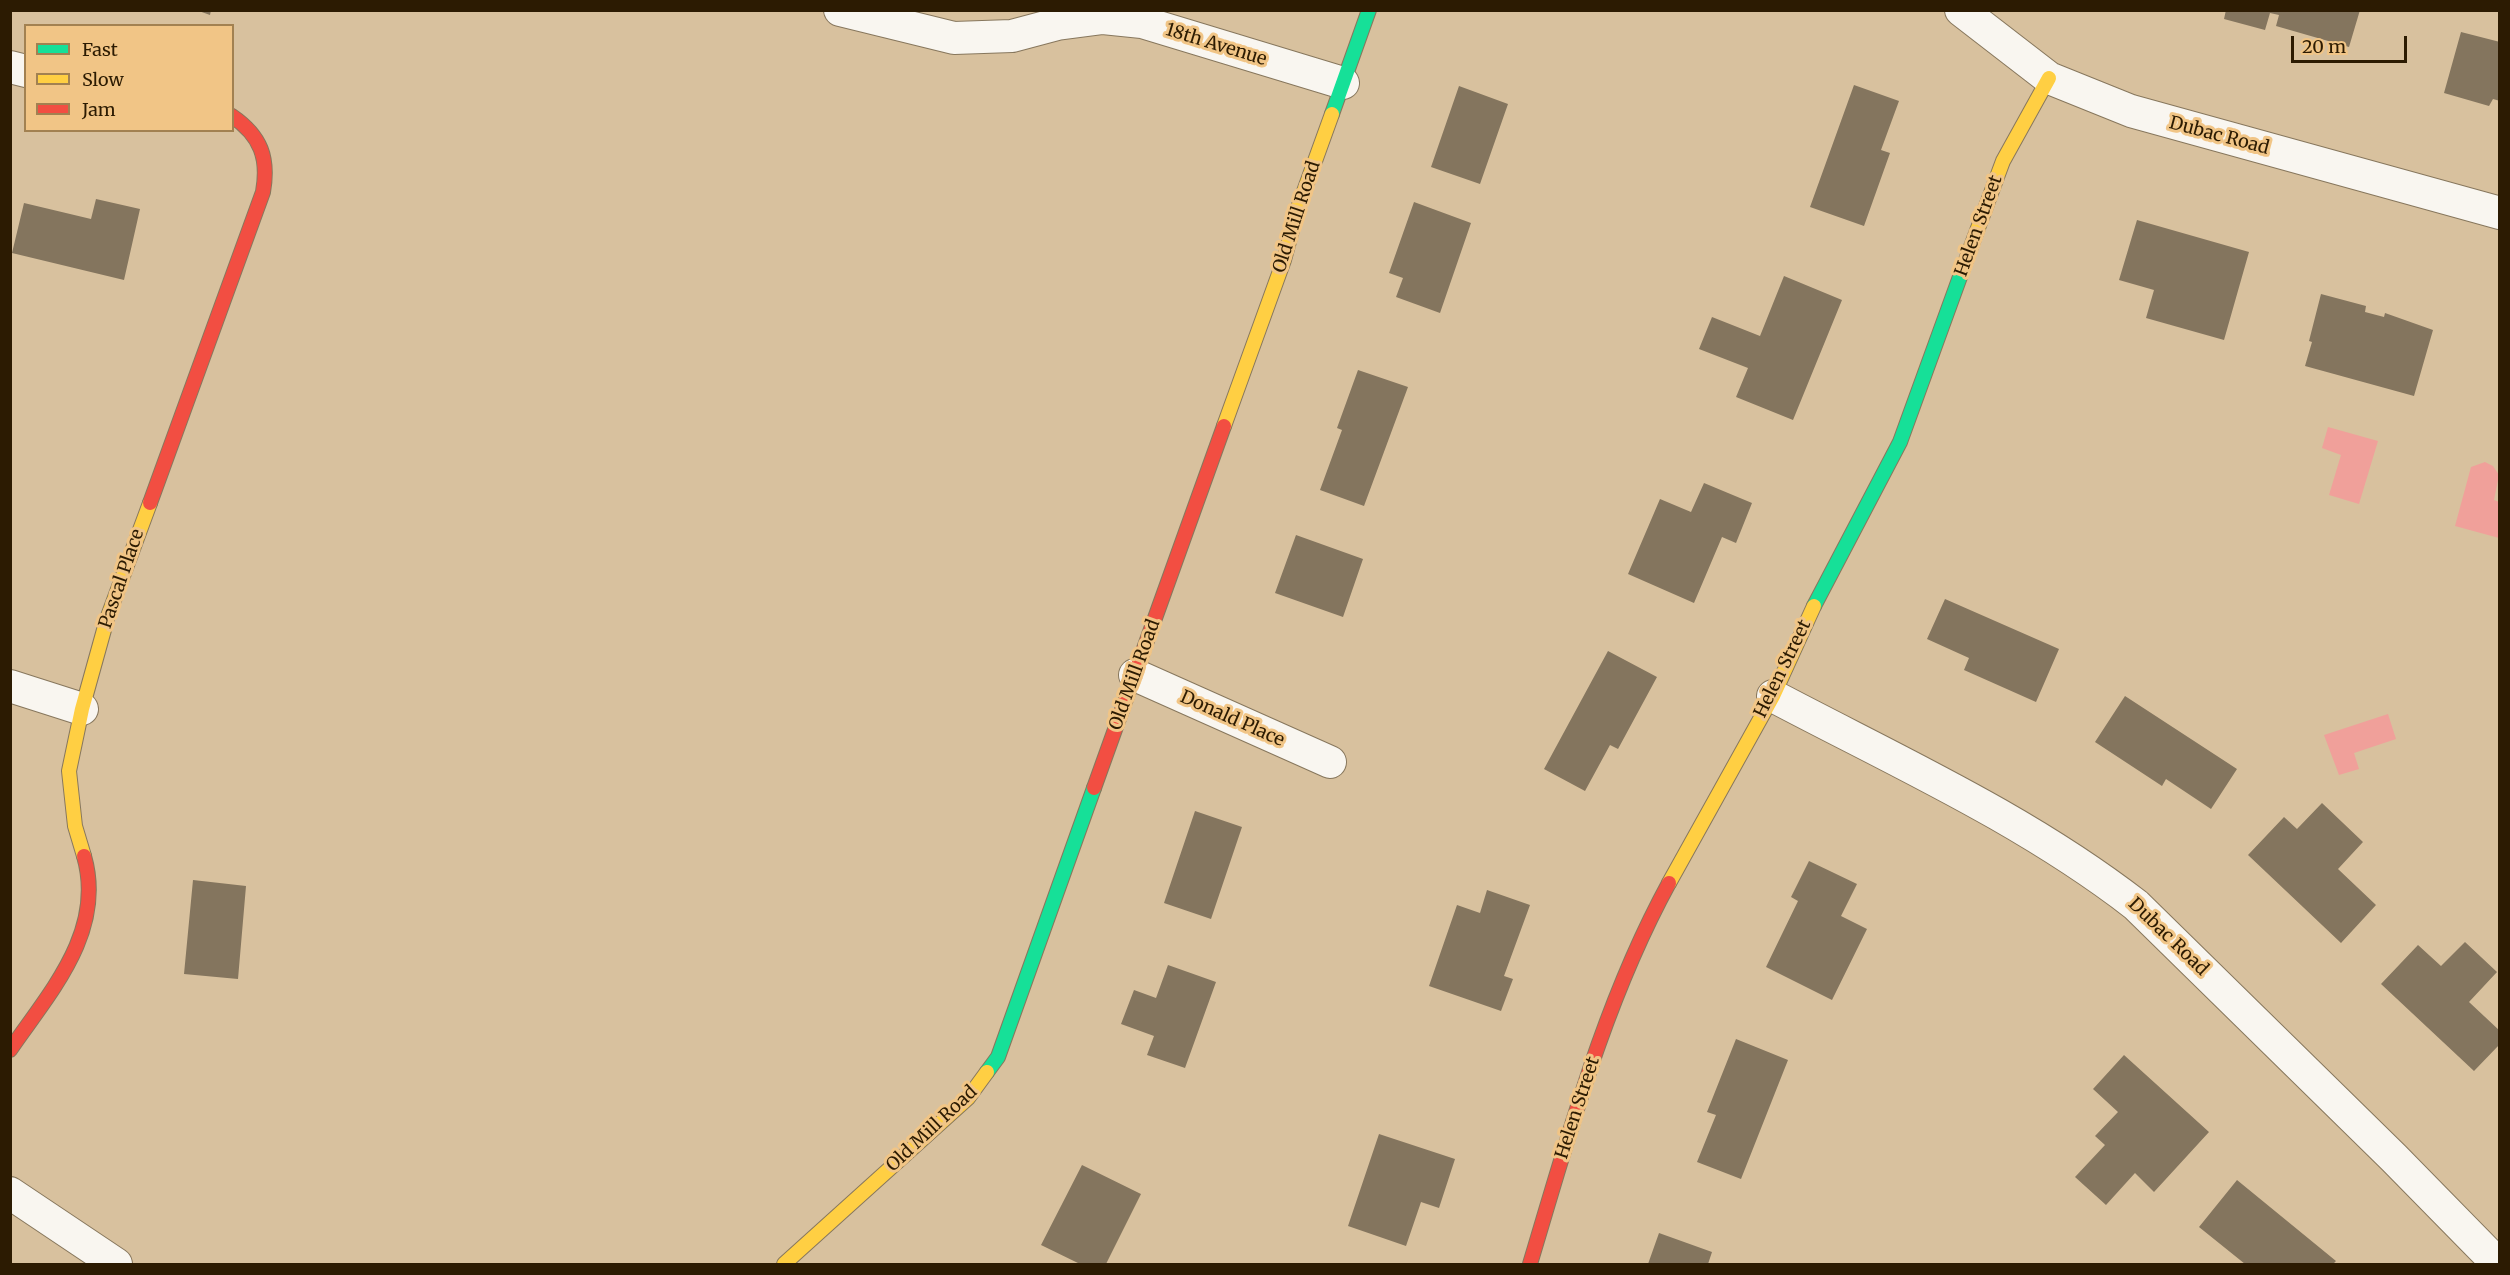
<!DOCTYPE html>
<style>
body{margin:0}
#map{position:relative;width:2510px;height:1275px;overflow:hidden;background:#d8c19e;font-family:Merriweather,serif}
canvas{display:block}
.frame{position:absolute;inset:0;border:12px solid #2c1b02;pointer-events:none}
.legend{position:absolute;left:24px;top:24px;width:210px;height:108px;box-sizing:border-box;background:#f1c586;border:2px solid #a28151;margin:0;padding:8px 10px;list-style:none;font-size:18px;color:#2c1b02}
.legend li{display:flex;align-items:center;gap:12px;height:30px}
.legend b{width:30px;border:2px solid #a28151}
.scale{position:absolute;left:2291px;top:36px;width:116px;height:27px;box-sizing:border-box;border:3px solid #2c1b02;border-top:0;padding-left:8px;font-size:18px;line-height:21px;white-space:nowrap;color:#2c1b02;-webkit-text-stroke:4px #f1c586;paint-order:stroke}
</style>
<div id="map">
<canvas width="2510" height="1275"></canvas>
<div class="frame"></div>
<ul class="legend">
<li><b style="height:8px;background:#16e098"></b>Fast</li>
<li><b style="height:8px;background:#ffcf43"></b>Slow</li>
<li><b style="height:8px;background:#f24e42"></b>Jam</li>
</ul>
<div class="scale">20 m</div>
</div>
<script>
const context = document.querySelector('canvas').getContext('2d');
context.lineJoin = 'round';
function fillPath(path, color) { context.fillStyle = color; context.fill(path, 'evenodd'); }
function stroke(path, color, width, dash) { context.strokeStyle = color; context.lineWidth = width; context.lineCap = dash ? 'butt' : 'round'; context.setLineDash(dash || []); context.stroke(path); }
function label(font, color, halo, rows, align = 'center') {
  context.font = font + ' Merriweather,serif'; context.lineWidth = 6; context.setLineDash([]); context.textBaseline = 'middle'; context.strokeStyle = halo; context.fillStyle = color; for (const [text, x, y, turn = 0] of rows) {
    context.save(); context.translate(x, y); context.rotate((+turn || 0) * Math.PI / 180); context.textAlign = isNaN(turn) ? turn : align; if (halo) context.strokeText(text, 0, 0); context.fillText(text, 0, 0); context.restore();
  }
}
fillPath(new Path2D(`
 M 2328,427 L 2378,441 L 2359,504 L 2329,495 L 2341,455 L 2322,448 Z
 M 2485,462 L 2493,466 L 2499,475 L 2494,500 L 2499,502 L 2499,538 L 2455,526 L 2471,467 Z
 M 2388,714 L 2396,739 L 2354,753 L 2359,769 L 2339,775 L 2324,735 Z`), '#f0a09a');
fillPath(new Path2D(`
 M 196,10 L 211,10 L 210,15 Z
 M 2226,10 L 2360,10 L 2349,47 L 2276,26 L 2279,15 L 2270,13 L 2265,30 L 2224,19 Z
 M 2461,32 L 2500,42 L 2500,101 L 2493,99 L 2489,106 L 2444,93 Z
 M 1854,85 L 1899,101 L 1881,150 L 1890,153 L 1864,226 L 1810,207 Z
 M 1459,86 L 1508,104 L 1480,184 L 1431,167 Z
 M 96,199 L 140,209 L 124,280 L 12,253 L 24,203 L 91,219 Z
 M 1414,202 L 1471,223 L 1440,313 L 1396,297 L 1403,278 L 1389,273 Z
 M 2137,220 L 2249,252 L 2224,340 L 2146,318 L 2154,290 L 2119,280 Z
 M 1784,276 L 1842,300 L 1793,420 L 1736,397 L 1748,368 L 1699,349 L 1712,317 L 1760,336 Z
 M 2321,294 L 2366,306 L 2365,312 L 2384,317 L 2385,313 L 2433,330 L 2414,396 L 2305,366 L 2312,342 L 2309,341 Z
 M 1358,370 L 1408,387 L 1364,506 L 1320,490 L 1342,430 L 1337,428 Z
 M 1704,483 L 1752,503 L 1736,543 L 1722,537 L 1694,603 L 1628,574 L 1660,499 L 1691,512 Z
 M 1296,535 L 1363,559 L 1343,617 L 1275,593 Z
 M 1945,599 L 2059,649 L 2036,702 L 1964,670 L 1969,658 L 1927,639 Z
 M 1608,651 L 1657,677 L 1618,749 L 1610,745 L 1585,791 L 1544,769 Z
 M 2125,696 L 2237,769 L 2211,809 L 2166,779 L 2162,786 L 2095,742 Z
 M 2322,803 L 2363,842 L 2338,869 L 2376,905 L 2341,943 L 2248,855 L 2284,817 L 2297,829 Z
 M 1195,811 L 1242,827 L 1211,919 L 1164,903 Z
 M 1809,861 L 1857,884 L 1841,916 L 1867,929 L 1832,1000 L 1766,967 L 1798,901 L 1791,897 Z
 M 193,880 L 246,886 L 238,979 L 184,974 Z
 M 1487,890 L 1530,905 L 1504,976 L 1513,979 L 1501,1011 L 1429,986 L 1457,905 L 1480,913 Z
 M 2465,942 L 2497,972 L 2469,1002 L 2500,1031 L 2500,1044 L 2474,1071 L 2381,984 L 2418,945 L 2441,966 Z
 M 1168,965 L 1216,982 L 1185,1068 L 1147,1055 L 1154,1036 L 1121,1024 L 1134,990 L 1156,998 Z
 M 1736,1039 L 1788,1060 L 1741,1179 L 1697,1162 L 1716,1115 L 1707,1112 Z
 M 2124,1055 L 2209,1132 L 2154,1192 L 2135,1173 L 2106,1205 L 2075,1177 L 2105,1145 L 2095,1136 L 2118,1112 L 2093,1089 Z
 M 1379,1134 L 1455,1159 L 1439,1208 L 1421,1202 L 1406,1246 L 1348,1226 Z
 M 1082,1165 L 1141,1194 L 1106,1264 L 1080,1264 L 1041,1245 Z
 M 2237,1180 L 2336,1261 L 2333,1264 L 2245,1264 L 2199,1227 Z
 M 1659,1233 L 1712,1252 L 1708,1264 L 1648,1264 Z`), '#84755e');
const street = new Path2D(`
 M 840,10 L 954,38 L 1012,36 L 1057,24 L 1103,18 L 1142,22 L 1343,83
 M 1961,10 L 2049,78 L 2131,111 L 2500,213
 M 10,67 L 26,71
 M 1135,675 L 1330,762
 M 10,686 L 82,709
 M 1773,696 C 1896,761 2025,819 2136,905 L 2394,1158 L 2498,1264
 M 10,1193 L 116,1264`);
const fast = new Path2D(`
 M 1332,114 L 1369,10
 M 1814,606 L 1900,442 L 1965,263
 M 987,1072 L 998,1057 L 1094,788`);
const slow = new Path2D(`
 M 1965,263 L 2003,161 L 2049,78
 M 1224,426 L 1284,260 L 1298,208 L 1332,114
 M 84,856 L 75,826 L 69,771 L 82,709 L 107,619 L 150,503
 M 1669,883 L 1773,696 L 1814,606
 M 784,1264 L 968,1098 L 987,1072`);
const jam = new Path2D(`
 M 150,503 L 263,192 C 269,158 261,136 232,116
 M 1094,788 L 1224,426
 M 10,1050 C 49,993 106,932 84,856
 M 1530,1264 C 1569,1135 1604,1002 1669,883`);
stroke(street, '#87775d', 34);
stroke(fast, '#87775d', 16);
stroke(slow, '#87775d', 16);
stroke(jam, '#87775d', 16);
stroke(street, '#f9f6f0', 32);
stroke(fast, '#16e098', 14);
stroke(slow, '#ffcf43', 14);
stroke(jam, '#f24e42', 14);
label('18px', '#2c1b02', '#f1c586', [
 ["18th Avenue",1216,45,17],
 ["Dubac Road",2219,136,15],
 ["Old Mill Road",1297,217,-72],
 ["Helen Street",1979,226,-70],
 ["Pascal Place",122,579,-71],
 ["Helen Street",1783,669,-64],
 ["Old Mill Road",1135,675,-70],
 ["Donald Place",1232,719,24],
 ["Dubac Road",2168,937,44],
 ["Helen Street",1578,1108,-72],
 ["Old Mill Road",932,1129,-43]
]);
</script>
